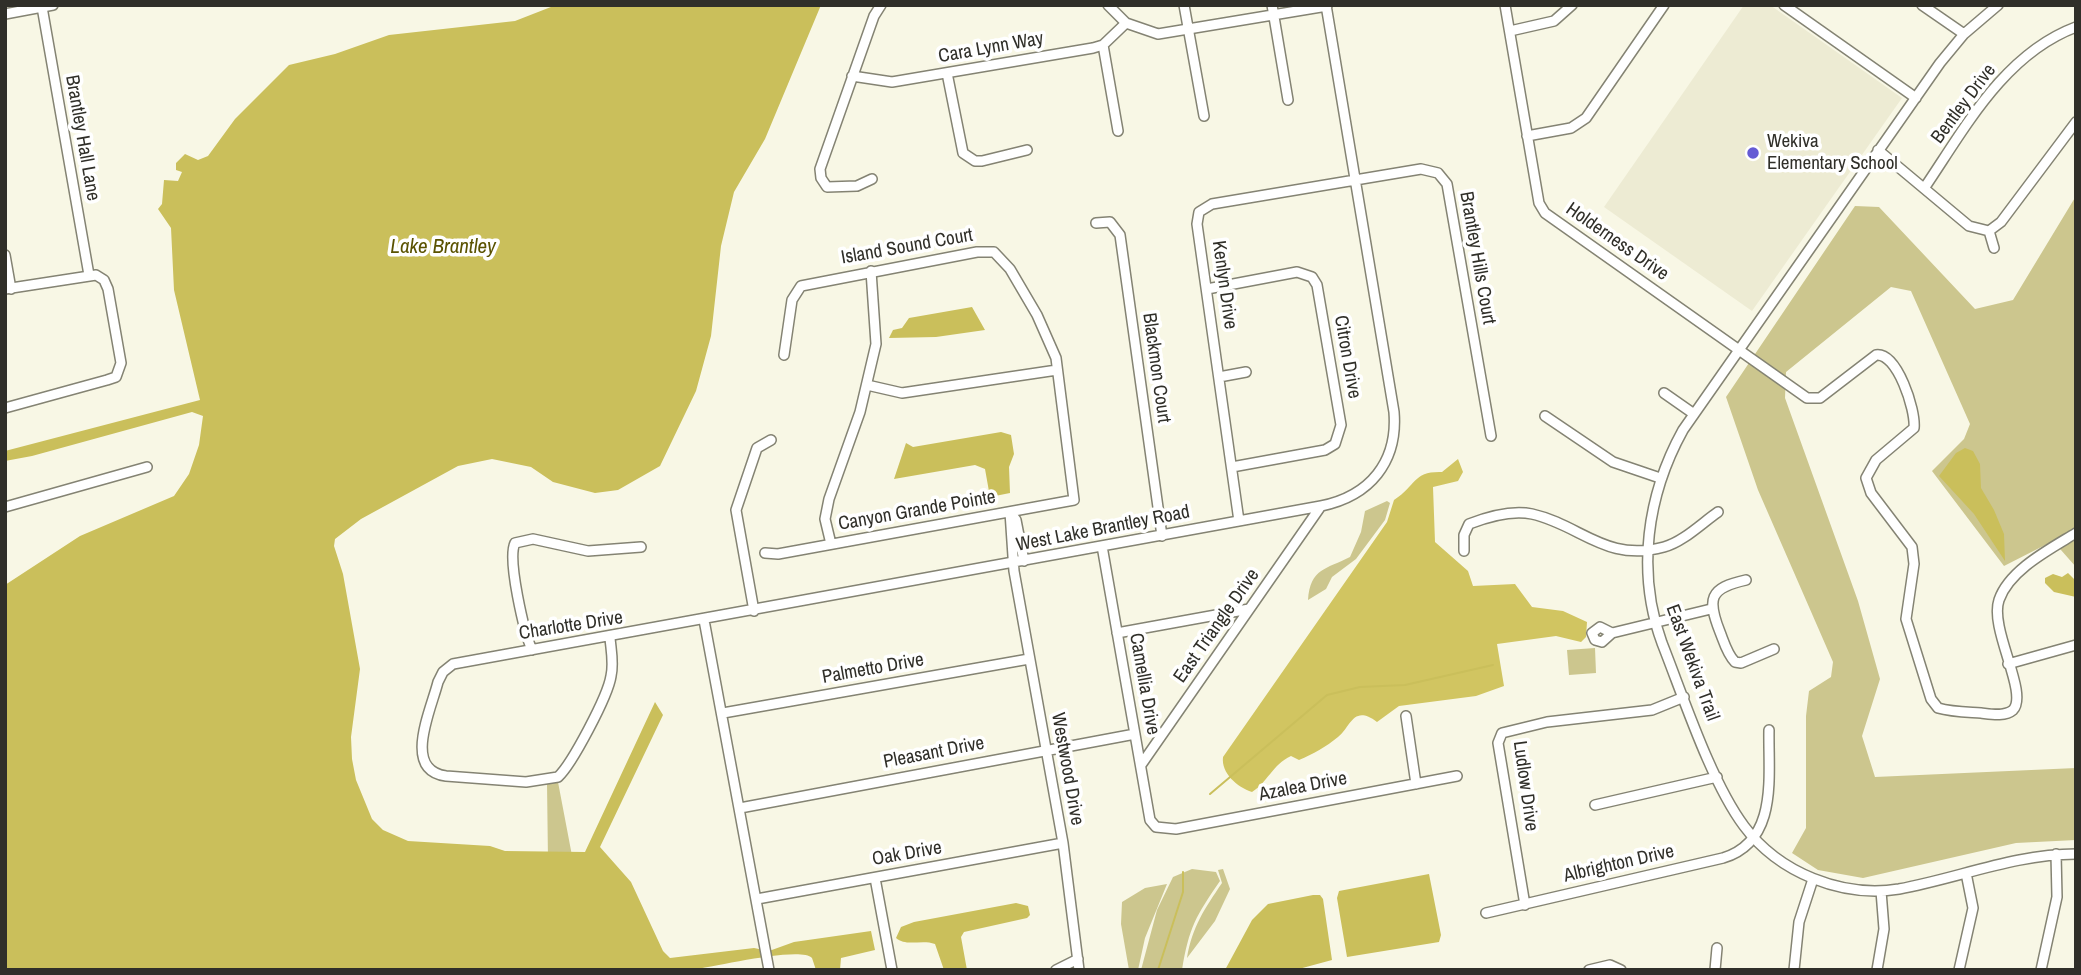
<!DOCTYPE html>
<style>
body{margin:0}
#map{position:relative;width:2081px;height:975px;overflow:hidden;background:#f8f7e5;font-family:"Archivo Narrow",sans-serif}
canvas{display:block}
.frame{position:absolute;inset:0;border:7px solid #302f29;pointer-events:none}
</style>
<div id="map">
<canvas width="2081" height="975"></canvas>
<div class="frame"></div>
</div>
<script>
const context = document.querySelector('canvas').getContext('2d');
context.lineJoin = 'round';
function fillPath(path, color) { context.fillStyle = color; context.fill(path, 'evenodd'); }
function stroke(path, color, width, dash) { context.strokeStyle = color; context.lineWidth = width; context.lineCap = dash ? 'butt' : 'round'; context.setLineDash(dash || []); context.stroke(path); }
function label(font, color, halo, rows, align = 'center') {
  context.font = font + ' "Archivo Narrow",sans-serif'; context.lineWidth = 7; context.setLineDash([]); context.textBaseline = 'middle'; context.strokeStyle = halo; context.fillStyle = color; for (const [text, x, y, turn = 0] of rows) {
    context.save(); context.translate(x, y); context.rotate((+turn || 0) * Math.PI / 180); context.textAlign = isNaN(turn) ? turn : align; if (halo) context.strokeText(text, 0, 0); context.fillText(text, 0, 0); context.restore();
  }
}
fillPath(new Path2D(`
 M 1744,5 L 1770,5 L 1902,98 L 1752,311 L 1604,207 Z`), '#edebd3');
fillPath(new Path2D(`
 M 2076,196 L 2076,567 L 2053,541 L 2004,566 L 1932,471 L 1964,439 L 1970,424 L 1911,291 L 1891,287 L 1786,372 L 1785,398 L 1858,601 L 1880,679 L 1862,736 L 1875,777 L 2076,768 L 2076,840 L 2016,843 L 1863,878 L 1818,870 L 1792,853 L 1806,828 L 1806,716 L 1809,691 L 1831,677 L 1833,662 L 1758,490 L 1726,397 L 1855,206 L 1879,207 L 1975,309 L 2013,300 Z
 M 1387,501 L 1390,503 L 1385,520 L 1356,559 L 1332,577 L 1326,589 L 1308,600 C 1310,568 1327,569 1350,557 L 1361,532 L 1365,511 Z
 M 1595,648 L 1596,673 L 1569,675 L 1567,650 Z
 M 558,782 L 573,861 L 548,861 L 547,783 Z
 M 1192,869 L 1216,872 L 1220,881 C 1196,916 1189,927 1182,970 L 1141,970 L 1157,910 L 1173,877 Z
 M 1223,869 L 1230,889 L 1215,921 L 1187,958 C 1192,927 1205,908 1222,883 L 1218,870 Z
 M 1167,884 L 1145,938 L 1138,970 L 1129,970 L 1121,924 L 1122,902 L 1145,888 Z`), '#ccc68e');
fillPath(new Path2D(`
 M 1458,459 L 1463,472 L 1458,481 L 1433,487 L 1435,542 L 1468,571 L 1473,586 L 1515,584 L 1532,607 L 1563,611 L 1587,622 L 1586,637 L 1581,642 L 1556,636 L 1497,644 L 1504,686 L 1476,696 L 1399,706 L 1377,722 C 1353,704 1351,727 1338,737 C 1326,747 1313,754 1299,760 L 1291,756 C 1272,765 1268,782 1252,792 C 1237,787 1221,773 1223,757 L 1387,522 L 1394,500 C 1417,485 1413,471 1442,472 Z`), '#d1c561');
fillPath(new Path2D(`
 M 556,5 L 821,5 L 765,139 L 734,192 L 721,246 L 711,336 L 696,391 L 660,466 L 618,490 L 595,493 L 553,482 L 531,467 L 492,459 L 458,466 L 361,519 L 335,539 L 334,546 L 343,574 L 360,669 L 351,737 L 352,759 L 356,780 L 372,819 L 383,830 L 408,841 L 490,846 L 505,851 L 585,852 L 655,702 L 663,715 L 600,847 L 631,882 L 663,951 L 670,958 L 754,948 L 769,951 L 794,942 L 871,931 L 875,950 L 841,958 L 840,970 L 816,970 L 812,958 C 800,946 715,967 691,970 L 5,970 L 5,585 L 80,536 L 174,496 L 189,474 L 199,445 L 203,416 L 192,412 L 32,456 L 5,461 L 5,451 L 200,400 L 174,290 L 171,228 L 158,209 L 162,204 L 164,180 L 178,181 L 182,172 L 176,170 L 176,163 L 185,154 L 198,160 L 208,156 L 235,119 L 289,65 L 335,54 L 389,35 L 515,21 Z
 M 972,307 L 985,330 L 936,337 L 889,338 L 893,330 L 902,328 L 909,318 Z
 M 1001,432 L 1011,435 L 1014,454 L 1009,467 L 1010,493 L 990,497 L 985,469 L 975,465 L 894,479 L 906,443 L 913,447 Z
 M 1965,448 L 1973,451 L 1980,464 L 1981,488 L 1994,510 L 2004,534 L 2005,561 L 1974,514 L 1939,476 L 1956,453 Z
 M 2068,573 L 2076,581 L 2076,597 L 2054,592 L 2045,583 L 2045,578 L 2053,574 L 2062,577 Z
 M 1429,874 L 1441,935 L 1439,942 L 1347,957 L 1337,898 L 1339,891 Z
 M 1313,895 L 1320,895 L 1323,899 L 1332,960 L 1295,970 L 1225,970 L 1252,920 L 1268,904 Z
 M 1016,903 L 1028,906 L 1030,915 L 1027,918 L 964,932 L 961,937 L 967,970 L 944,970 L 935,944 C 922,939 906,947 896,938 L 901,927 L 914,922 Z`), '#cabf5b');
stroke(new Path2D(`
 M 1210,794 L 1327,695 L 1360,687 L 1405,685 L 1493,665
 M 1158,970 L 1183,892 L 1183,872`), '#cabf5b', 2);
const minor = new Path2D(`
 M 1108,5 L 1126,23 L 1158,34 L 1327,6
 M 1184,5 L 1204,116
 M 1272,5 L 1288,100
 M 1505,5 L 1539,203 L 1545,213 L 1807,398 L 1820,398 L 1876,355 C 1897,352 1916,410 1914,428 L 1876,460 L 1866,478 L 1871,493 L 1912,547 L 1914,564 L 1906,619 L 1931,699 L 1938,708 C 1952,712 1966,712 1981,713 C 1990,714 2005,717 2013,710 C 2029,693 1989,629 1999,600 C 2009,570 2050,549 2076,533
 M 1784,5 L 1916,98
 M 1922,5 L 1964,34
 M 1998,5 L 1964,34 L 1940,63 L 1683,430 C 1647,495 1636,572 1662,643 C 1683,696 1711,782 1744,826 C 1779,873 1842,898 1899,889 C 1959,878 2015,854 2076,854
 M 42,7 L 89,275
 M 5,14 L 53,5
 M 1510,31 L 1554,21 L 1572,5
 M 1103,45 L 1118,131
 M 947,73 L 963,153 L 975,161 L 982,161 L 1027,150
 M 852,76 L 892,82 L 1093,48 L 1103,45 L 1126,23
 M 1527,136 L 1571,128 L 1586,118 L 1664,5
 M 1878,150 L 1969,226 L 1989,231 L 2001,222 L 2076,122
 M 872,179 L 857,186 L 827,187 L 821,178 L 820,169 L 874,16 L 881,5
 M 1925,187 C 1965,128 2004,54 2076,27
 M 1096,223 L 1110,222 L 1120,235 L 1162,536
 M 1989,231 L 1994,248
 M 5,255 L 11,289
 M 5,289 L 96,275 L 104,280 L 108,289 L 121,363 L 116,377 L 107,380 L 5,408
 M 1207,289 L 1297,272 L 1312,277 L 1317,285 L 1341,425 L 1335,444 L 1325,450 L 1232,467
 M 1219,377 L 1246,372
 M 867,385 L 902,393 L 1057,370
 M 1664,393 L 1694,414
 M 1545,416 L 1613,462 L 1660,478
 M 5,507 L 147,467
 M 1239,521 L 1197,224 L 1199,212 L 1212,204 L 1421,169 L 1438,173 L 1447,184 L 1491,436
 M 831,544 L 825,519 L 829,499 L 860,412 L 876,344 L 871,271
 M 1102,546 L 1150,820 L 1156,827 L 1176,829 L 1457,776
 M 1464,551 L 1464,535 L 1469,524 C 1487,517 1513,510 1532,514 C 1581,525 1606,563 1664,547 C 1683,542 1702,523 1718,512
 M 765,553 L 778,554 L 1074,500 L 1056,358 L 1037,315 L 1010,269 L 994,252 L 977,252 L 801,286 L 792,300 L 784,355
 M 1024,561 L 1016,520 L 1010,512 L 1014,571 L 1063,843 L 1079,970
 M 1746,580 C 1709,588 1707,599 1720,632 C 1724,642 1727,654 1735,662 L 1741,663 L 1774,649
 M 754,611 L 736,510 L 757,448 L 771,440
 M 704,620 L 769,970
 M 1117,633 L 1249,609
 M 1612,633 L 1600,627 L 1592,633 L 1595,640 L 1602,642 L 1612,633 L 1711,609
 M 610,638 C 611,650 614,663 611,676 C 608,696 572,764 558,777 L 526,782 L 446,776 C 402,770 431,710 438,682 L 443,672 L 453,664 L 1321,506 C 1370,496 1398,462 1394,412 L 1326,5
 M 532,650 C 524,632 507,559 515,543 L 533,539 L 588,551 L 641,547
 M 2008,664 L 2076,645
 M 723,713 L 1029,659
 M 1406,716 L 1416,784
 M 1141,765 L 1321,506
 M 1595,805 L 1717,777
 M 740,808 L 1135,734
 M 875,878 L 892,970
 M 757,899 L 1063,843
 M 1525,905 L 1498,743 L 1502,733 L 1547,722 L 1652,710 L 1684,697
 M 1486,913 L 1723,858 C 1779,841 1768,776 1769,730
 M 1056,970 L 1078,959
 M 1589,970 L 1610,965 L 1621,970
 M 1715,970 L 1717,948
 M 1794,970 L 1799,922 L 1813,879
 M 1877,970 L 1884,929 L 1881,891
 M 1959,970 L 1973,908 L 1966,873
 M 2041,970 L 2057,897 L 2056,854`);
stroke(minor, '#848373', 12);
stroke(minor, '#fff', 9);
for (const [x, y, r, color] of [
 [1753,153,7,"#655bd4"]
]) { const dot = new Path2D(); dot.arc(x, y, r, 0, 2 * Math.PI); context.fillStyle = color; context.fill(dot); stroke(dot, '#fff', 2.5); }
label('19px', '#302f29', '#fff', [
 ["Cara Lynn Way",991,48,-10],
 ["Bentley Drive",1964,104,-53],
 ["Brantley Hall Lane",82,138,80],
 ["Holderness Drive",1617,242,35],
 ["Island Sound Court",907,247,-10],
 ["Brantley Hills Court",1477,258,80],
 ["Kenlyn Drive",1224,285,82],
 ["Citron Drive",1347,357,80],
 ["Blackmon Court",1156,368,82],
 ["Canyon Grande Pointe",917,511,-10],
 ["West Lake Brantley Road",1103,529,-11],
 ["Charlotte Drive",571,626,-9],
 ["East Triangle Drive",1217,626,-55],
 ["East Wekiva Trail",1692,663,70],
 ["Palmetto Drive",873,669,-10],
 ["Camellia Drive",1144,684,80],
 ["Pleasant Drive",934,753,-11],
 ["Westwood Drive",1067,769,80],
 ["Ludlow Drive",1525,786,82],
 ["Azalea Drive",1303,787,-11],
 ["Oak Drive",907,854,-10],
 ["Albrighton Drive",1619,864,-13]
]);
label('19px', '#302f29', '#fff', [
 ["Wekiva",1767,142],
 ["Elementary School",1767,164]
], 'left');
label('italic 21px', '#5a5200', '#fff', [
 ["Lake Brantley",443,247]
]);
</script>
